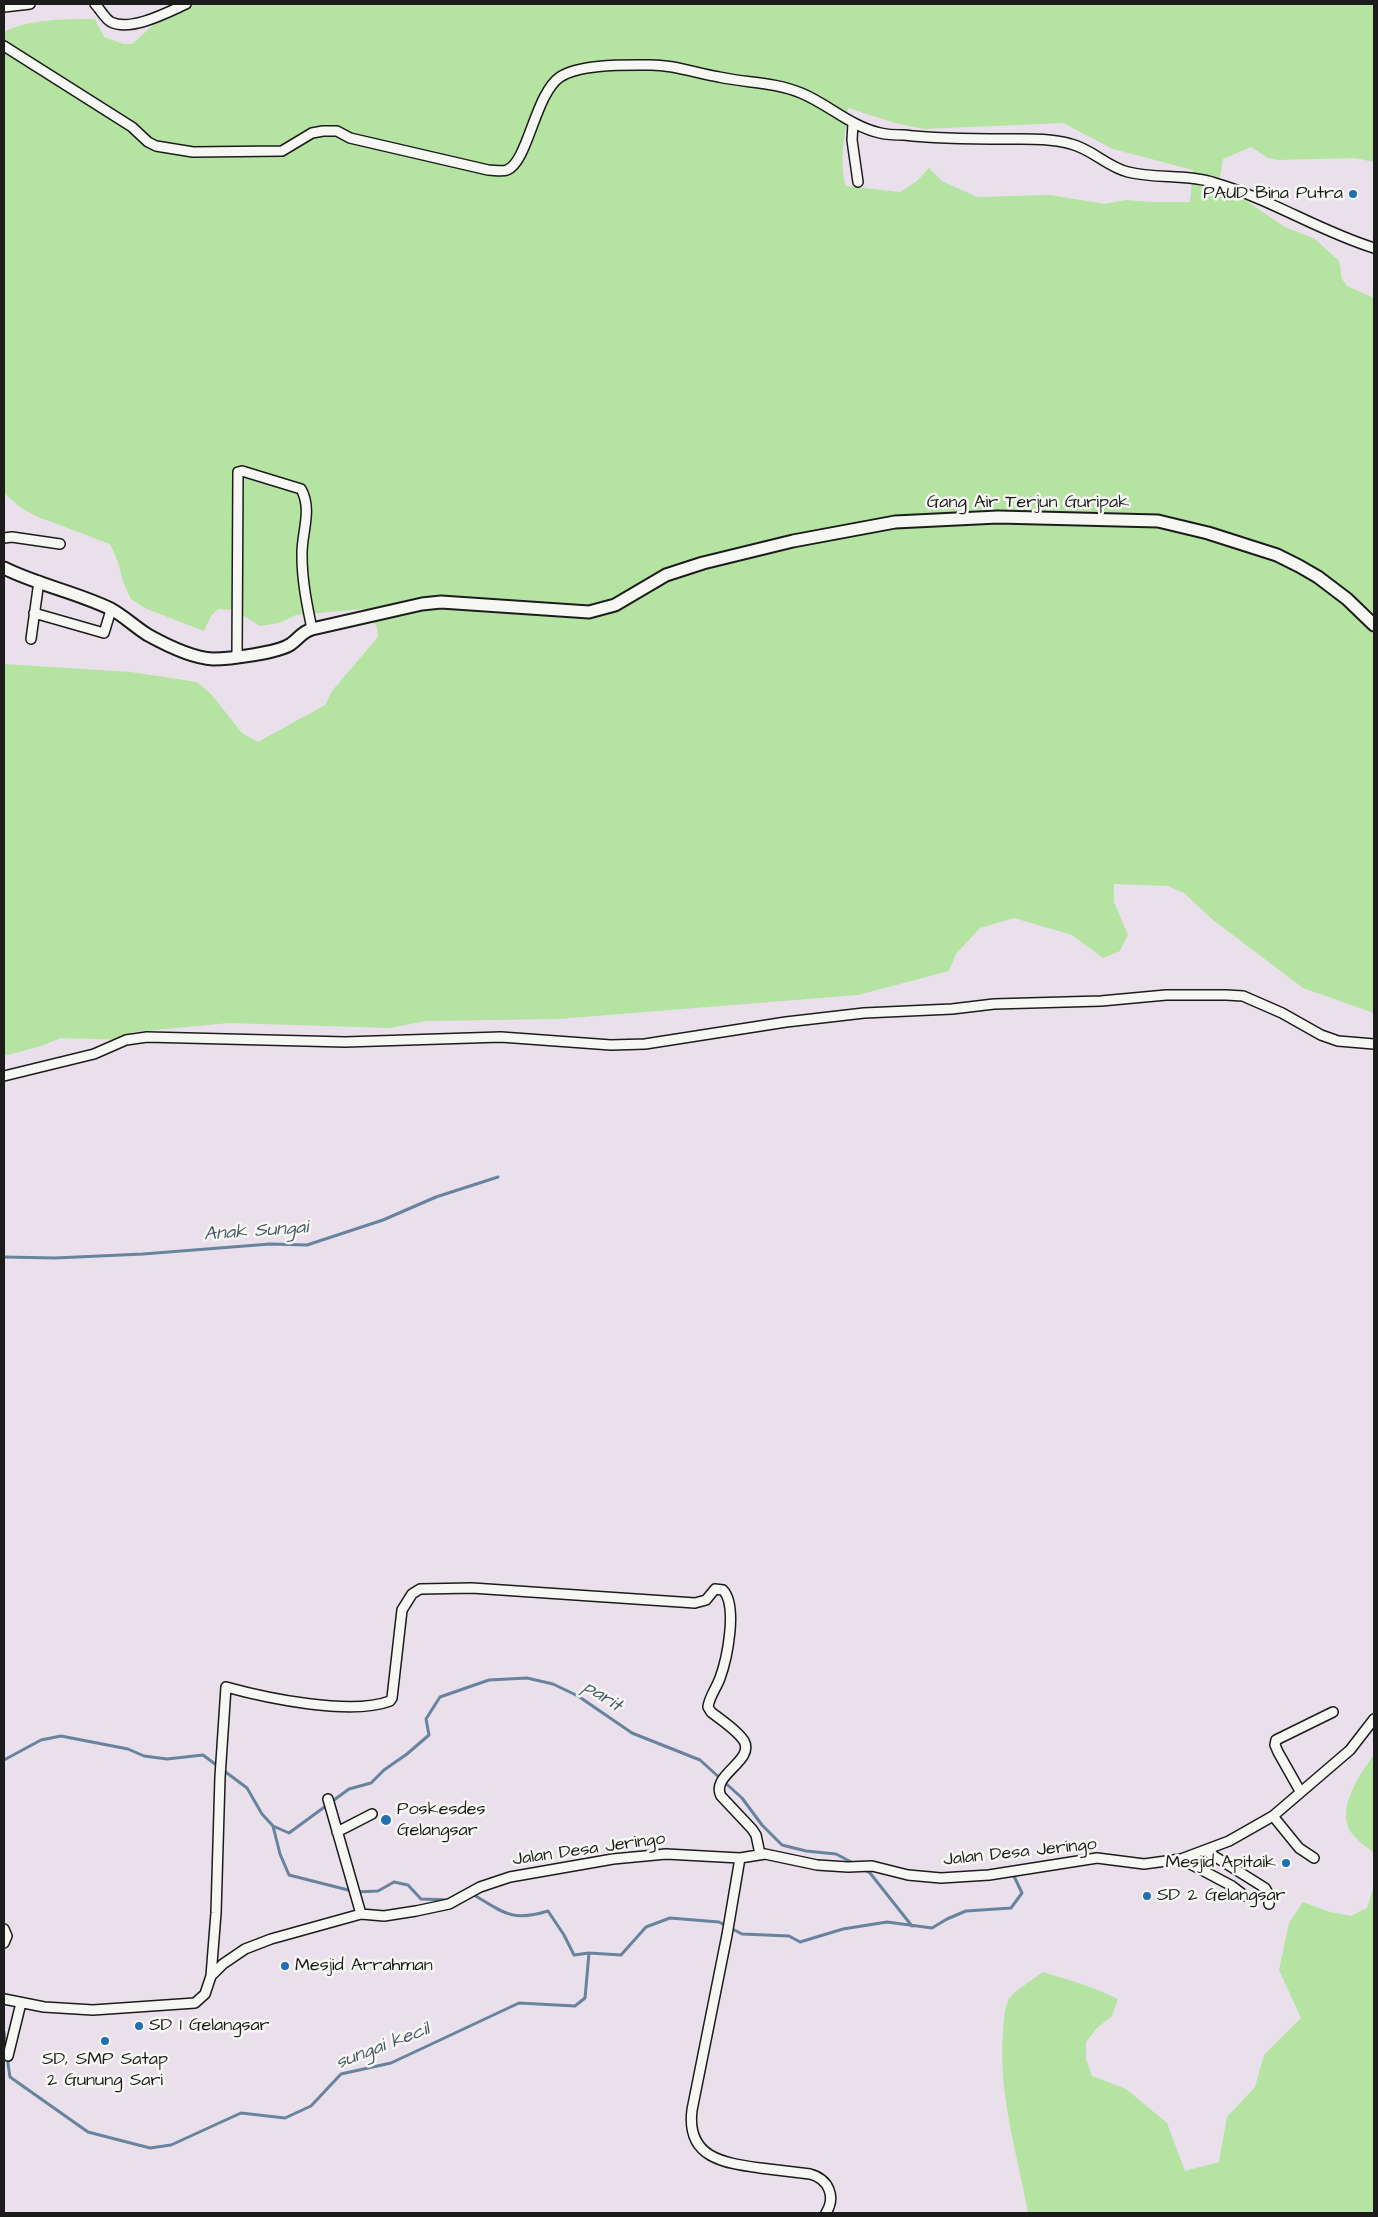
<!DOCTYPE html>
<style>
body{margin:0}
#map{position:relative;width:1378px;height:2217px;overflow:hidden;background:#eae0eb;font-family:"Architects Daughter",sans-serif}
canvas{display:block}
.frame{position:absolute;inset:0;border:5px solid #1c1c1c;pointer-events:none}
</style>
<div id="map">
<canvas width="1378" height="2217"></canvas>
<div class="frame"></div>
</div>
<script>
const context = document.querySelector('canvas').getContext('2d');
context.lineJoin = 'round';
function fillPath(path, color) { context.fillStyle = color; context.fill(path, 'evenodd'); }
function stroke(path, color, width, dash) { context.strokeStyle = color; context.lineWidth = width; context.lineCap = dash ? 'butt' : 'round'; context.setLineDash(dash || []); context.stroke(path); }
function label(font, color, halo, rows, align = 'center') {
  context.font = font + ' "Architects Daughter",sans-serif'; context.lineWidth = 5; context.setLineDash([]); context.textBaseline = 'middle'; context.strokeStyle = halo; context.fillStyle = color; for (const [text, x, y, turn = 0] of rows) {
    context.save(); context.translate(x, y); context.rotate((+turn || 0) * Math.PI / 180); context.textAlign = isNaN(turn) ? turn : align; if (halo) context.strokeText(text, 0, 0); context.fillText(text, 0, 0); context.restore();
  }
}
fillPath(new Path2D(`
 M 177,4 L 1374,4 L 1374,162 L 1355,158 L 1277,160 L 1268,158 L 1251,147 L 1223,159 L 1217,194 L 1245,200 L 1285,227 L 1315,239 L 1339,261 L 1342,279 L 1347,286 L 1374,298 L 1374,1013 L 1303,988 L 1213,920 L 1184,893 L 1168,886 L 1114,884 L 1114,902 L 1128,935 L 1120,951 L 1103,958 L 1072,935 L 1014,918 L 980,928 L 956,954 L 949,971 L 858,995 L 558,1019 L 426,1021 L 390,1028 L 229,1023 L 133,1032 L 126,1040 L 61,1038 L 41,1046 L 4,1056 L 4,664 L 131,672 L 197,682 L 211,694 L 242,733 L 258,742 L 325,705 L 332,691 L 378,637 L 377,627 L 363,609 L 296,615 L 279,623 L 260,626 L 234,610 L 218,609 L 211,616 L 204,631 L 147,609 L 131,599 L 123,582 L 118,562 L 110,544 L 38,517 L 21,508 L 4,493 L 4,32 C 27,19 68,19 95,19 L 104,37 L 123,44 L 132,44 ZM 848,108 L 895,123 L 924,129 L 1063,123 L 1113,149 L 1193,170 L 1190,202 L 1151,202 L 1125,200 L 1105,204 L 1050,195 L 977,197 L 942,181 L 929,168 L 917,181 L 900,192 L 846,186 C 838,162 846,133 848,108 Z
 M 1374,1754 L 1374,1853 C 1369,1848 1361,1844 1356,1838 C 1331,1814 1360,1775 1374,1754 Z
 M 1374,1886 L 1374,2213 L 1028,2213 C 1017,2152 998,2094 1003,2032 C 1004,2022 1004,2010 1008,2001 C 1013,1991 1034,1979 1043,1972 C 1069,1980 1094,1987 1118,1999 L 1112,2016 L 1097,2028 L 1086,2042 L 1086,2059 L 1092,2076 L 1126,2089 L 1167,2123 L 1185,2171 L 1219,2162 L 1227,2117 L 1255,2087 L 1264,2055 L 1301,2018 L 1279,1970 L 1289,1923 L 1303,1902 L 1330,1912 L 1351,1916 L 1367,1908 Z`), '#b4e3a2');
stroke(new Path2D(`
 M 4,1257 L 55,1258 L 143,1254 L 270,1244 L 307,1245 L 383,1220 L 436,1197 L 498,1177
 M 4,1760 L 41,1740 L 61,1736 L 128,1749 L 144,1756 L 167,1759 L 203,1755 L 247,1788 L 262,1814 L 273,1826 L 280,1854 L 289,1875 L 356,1892 L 378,1891 L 394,1882 L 408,1885 L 421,1899 L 451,1900
 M 273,1826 L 289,1833 L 349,1789 L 371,1783 L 384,1770 L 407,1754 L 429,1735 L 426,1719 L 440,1697 L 489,1680 L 527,1678 L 553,1684 L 578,1696 L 632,1733 L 700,1760 L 742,1798 L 762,1825 L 782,1845 L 806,1851 L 836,1854 L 855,1864
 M 1039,1863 L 1070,1858
 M 864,1870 L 870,1873 L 912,1926
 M 472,1896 L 474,1895 C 504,1913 512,1922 548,1911 L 564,1935 L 574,1955 L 589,1953 L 621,1955 L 646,1927 L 670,1918 L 719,1922 L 742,1934 L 789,1936 L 800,1942 L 843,1929 L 887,1922 L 932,1928 L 947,1919 L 966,1911 L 1011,1908 L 1022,1893 L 1012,1872
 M 4,2032 L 6,2050
 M 7,2057 L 10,2077 L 88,2132 L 150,2148 L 171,2145 L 241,2113 L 285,2118 L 311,2106 L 341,2074 L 391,2063 L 519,2003 L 575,2006 L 585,1998 L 589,1953`), '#67839e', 3);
const street = new Path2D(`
 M 95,4 C 100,9 105,19 111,22 C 131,32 168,12 186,4
 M 4,7 L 30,4
 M 4,46 L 132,127 L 148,142 L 156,146 L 193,152 L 282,151 L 312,133 L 323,131 L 337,131 L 350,138 L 488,170 C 494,170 502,172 507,170 C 528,162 535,94 560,77 C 579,64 623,65 647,65 C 671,64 695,73 719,77 C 747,83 775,82 801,93 C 828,104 850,126 880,133 C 888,135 896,135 904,135 C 938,139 973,139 1007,139 C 1028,139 1050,138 1071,144 C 1092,149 1107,167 1128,172 C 1156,179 1188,174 1215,183 C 1271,199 1319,231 1374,248
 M 853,123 L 852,140 L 858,182
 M 4,538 L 12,537 L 60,544
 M 34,613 L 104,633 L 111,610
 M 31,639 L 39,581
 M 237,656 L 238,472 L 242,471 L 301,489 C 313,510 301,534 302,556 C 302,581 307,605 312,629
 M 4,1076 L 94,1054 L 126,1040 L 147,1037 L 345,1042 L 501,1037 L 611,1045 L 645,1044 L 786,1022 L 864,1013 L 952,1009 L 994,1004 L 1101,1001 L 1166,995 L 1226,995 L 1243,996 L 1282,1013 L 1321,1035 L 1338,1041 L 1374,1044
 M 1300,1791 L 1278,1752 L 1275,1745 L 1276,1740 L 1333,1712
 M 328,1799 L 361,1914
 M 1273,1816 L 1299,1848 L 1314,1858
 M 337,1832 L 372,1814
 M 1206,1851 L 1265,1888 L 1269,1895 L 1269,1904
 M 740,1858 L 727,1935 L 692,2110 C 686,2158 724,2163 760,2168 C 777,2170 794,2172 810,2174 C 829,2179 836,2197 826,2213
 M 1181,1859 L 1232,1886 L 1245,1896
 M 4,1929 L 7,1936 L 4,1943
 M 211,1976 L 216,1913 L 220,1777 L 226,1687 C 266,1698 351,1716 390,1701 L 392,1698 L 402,1610 L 412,1594 L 420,1589 L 472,1588 L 695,1603 L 706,1600 L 715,1589 L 723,1590 C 738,1606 727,1659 720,1678 C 717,1687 709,1697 708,1707 L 711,1712 C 721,1720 737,1730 744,1741 C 755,1761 710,1775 721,1796 L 752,1829 L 756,1835 L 760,1854
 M 4,1999 L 44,2007 L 93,2010 L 195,2003 L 205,1994 L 211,1976 L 223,1964 L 245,1949 L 271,1939 L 361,1914 L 384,1916 L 416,1911 L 449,1904 L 480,1887 L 510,1877 L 613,1859 L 666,1854 L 740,1858 L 765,1854 L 817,1865 L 848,1867 L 872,1866 L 908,1875 L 941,1878 L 989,1875 L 1097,1858 L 1144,1864 L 1181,1859 L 1229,1841 L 1273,1816 L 1350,1750 L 1374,1719
 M 8,2056 L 21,2003`);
const secondary = new Path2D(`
 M 4,568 C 38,585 76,592 111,609 C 124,616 135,627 148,635 C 166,645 192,658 213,659 C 229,659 278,653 291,644 C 299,638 302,632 312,629 L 422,604 L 441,602 L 589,612 L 615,605 L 666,575 L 703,563 L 793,541 L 895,522 L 998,517 L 1158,521 L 1208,533 L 1277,555 L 1299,566 L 1318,577 L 1347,599 L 1374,625`);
stroke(street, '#1c1c1c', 12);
stroke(secondary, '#1c1c1c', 15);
stroke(street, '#f6f6f2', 9);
stroke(secondary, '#f6f6f2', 11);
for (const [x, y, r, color] of [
 [1353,194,5,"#1f6fb2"],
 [386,1820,6,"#1f6fb2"],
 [1286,1863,5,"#1f6fb2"],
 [1147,1896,5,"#1f6fb2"],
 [285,1966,5,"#1f6fb2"],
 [139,2026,5,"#1f6fb2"],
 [105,2041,5,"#1f6fb2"]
]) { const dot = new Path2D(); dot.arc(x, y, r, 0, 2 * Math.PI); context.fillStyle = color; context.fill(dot); stroke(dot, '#f6f6f2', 2); }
label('18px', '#1c1c1c', '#f6f6f2', [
 ["PAUD Bina Putra",1343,194,"right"],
 ["Poskesdes",397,1810],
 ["Gelangsar",397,1831],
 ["Mesjid Apitaik",1276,1863,"right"],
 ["SD 2 Gelangsar",1157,1896],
 ["Mesjid Arrahman",295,1966],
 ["SD 1 Gelangsar",149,2026],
 ["SD, SMP Satap",105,2060,"center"],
 ["2 Gunung Sari",105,2081,"center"]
], 'left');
label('18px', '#1c1c1c', '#f6f6f2', [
 ["Gang Air Terjun Guripak",1028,503],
 ["Jalan Desa Jeringo",589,1850,-8],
 ["Jalan Desa Jeringo",1020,1853,-6]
]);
label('italic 19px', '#485868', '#f6f6f2', [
 ["Anak Sungai",256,1232,-4],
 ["parit",602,1697,33],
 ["sungai kecil",383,2047,-21]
]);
</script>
